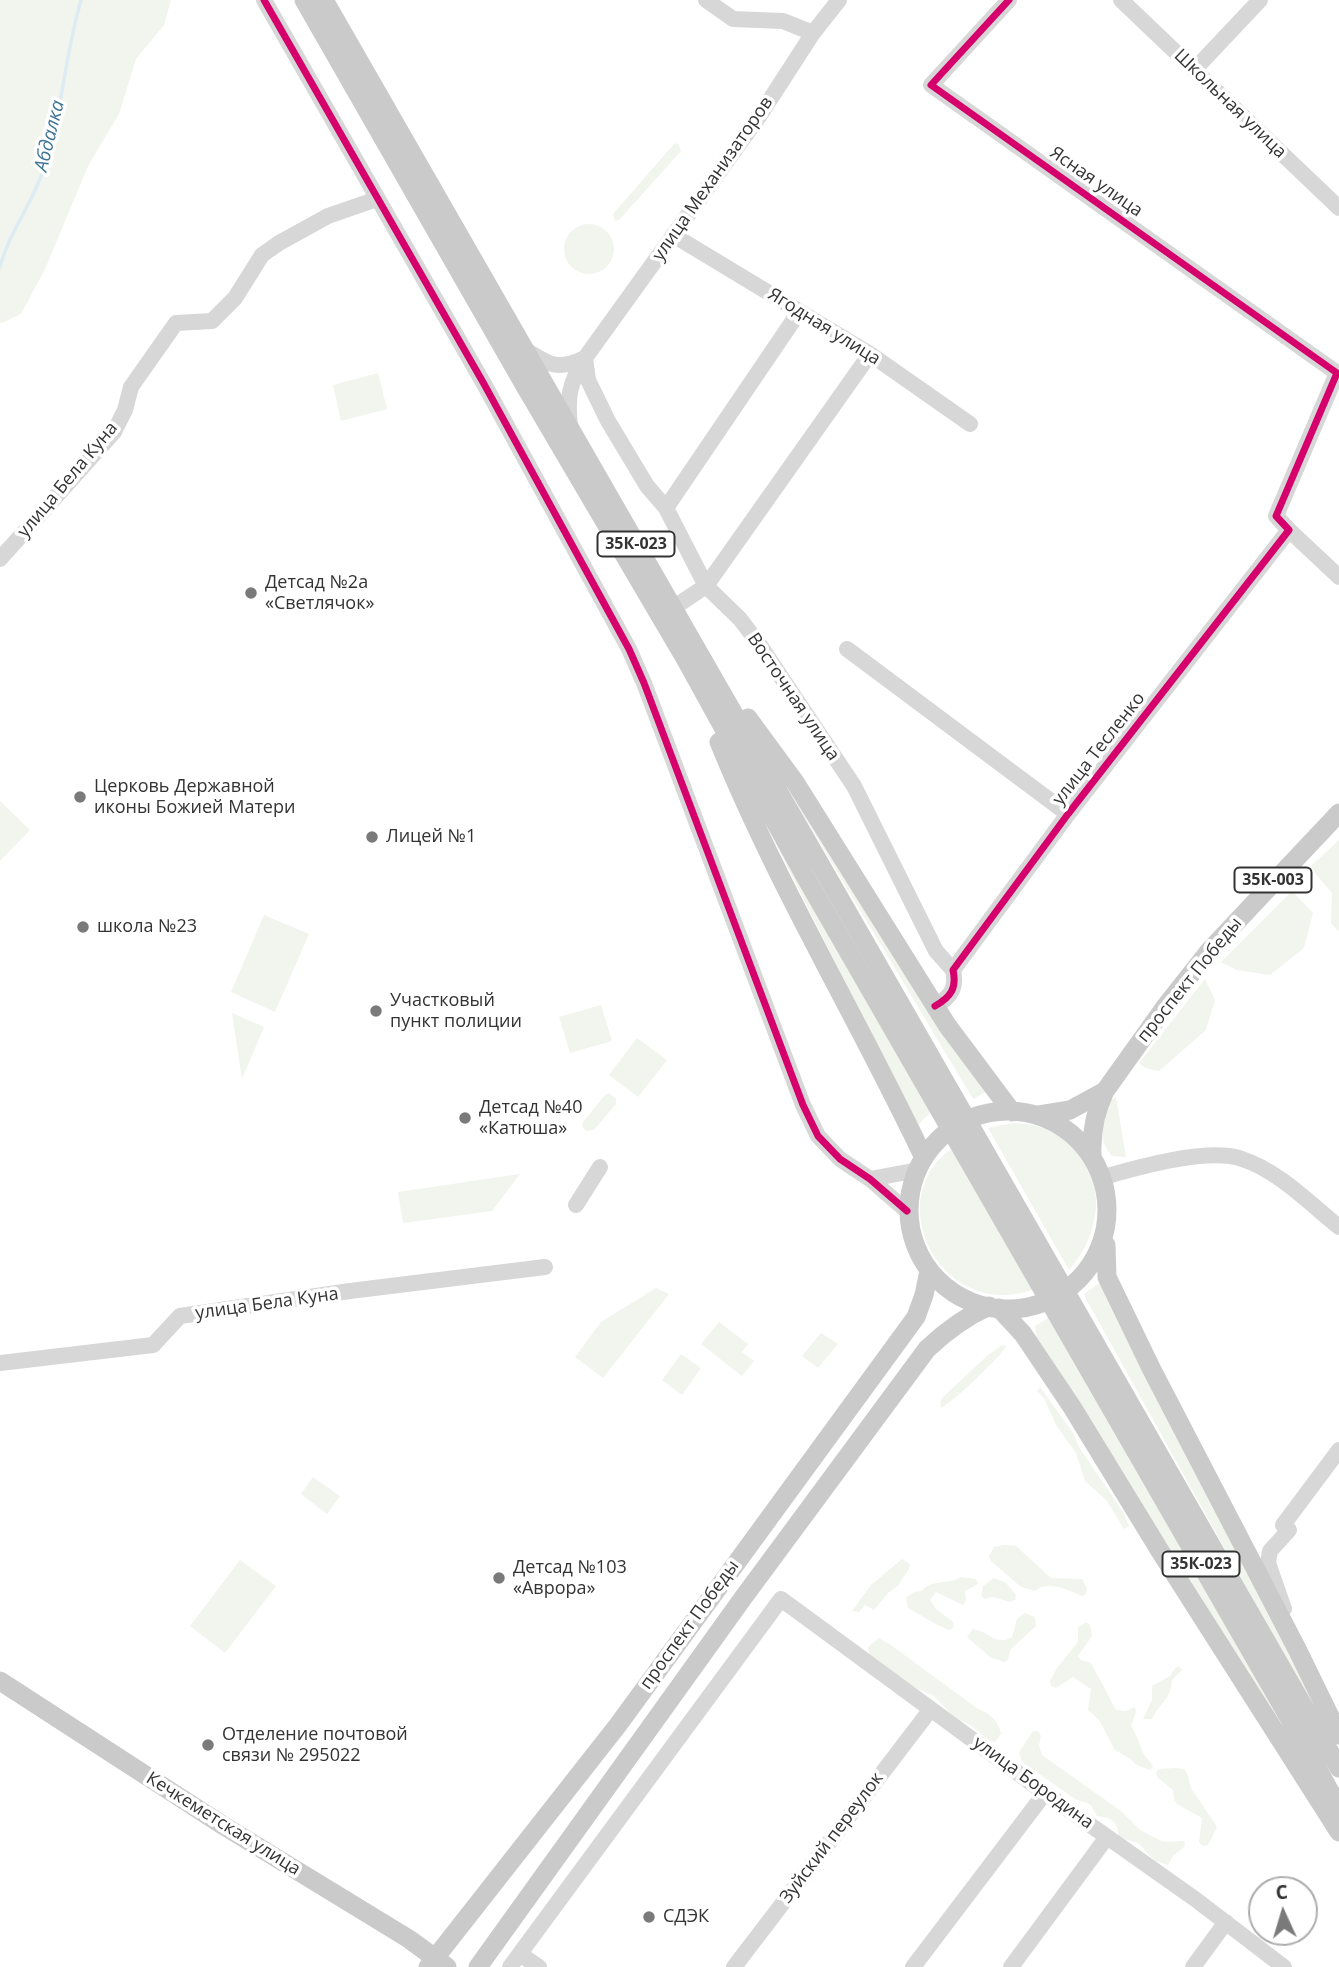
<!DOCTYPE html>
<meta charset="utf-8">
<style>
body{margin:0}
#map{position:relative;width:1339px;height:1967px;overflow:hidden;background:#fff;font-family:"Open Sans",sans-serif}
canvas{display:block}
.north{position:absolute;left:1248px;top:1876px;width:70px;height:70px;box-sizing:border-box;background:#fff;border:2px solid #adadad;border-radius:50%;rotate:356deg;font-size:19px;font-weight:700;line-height:28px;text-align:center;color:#333}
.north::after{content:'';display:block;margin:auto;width:24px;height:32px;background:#7a7a7a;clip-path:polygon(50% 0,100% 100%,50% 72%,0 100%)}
</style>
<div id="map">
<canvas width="1339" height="1967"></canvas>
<div class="north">С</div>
</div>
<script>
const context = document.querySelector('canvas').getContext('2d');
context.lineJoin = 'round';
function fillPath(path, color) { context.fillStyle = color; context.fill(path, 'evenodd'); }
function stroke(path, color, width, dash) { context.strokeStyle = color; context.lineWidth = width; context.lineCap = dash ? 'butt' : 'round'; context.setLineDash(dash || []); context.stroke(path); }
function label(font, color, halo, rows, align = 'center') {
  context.font = font + ' "Open Sans",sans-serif'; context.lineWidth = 7; context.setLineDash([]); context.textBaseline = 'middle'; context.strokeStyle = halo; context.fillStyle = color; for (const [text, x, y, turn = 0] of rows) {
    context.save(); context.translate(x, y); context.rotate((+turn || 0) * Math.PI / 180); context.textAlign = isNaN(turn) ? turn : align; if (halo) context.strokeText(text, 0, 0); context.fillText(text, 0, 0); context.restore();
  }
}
fillPath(new Path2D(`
 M 0,0 L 171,0 L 164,25 L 136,59 L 119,114 L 89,164 L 45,269 L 21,314 L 2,323 L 0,322 Z
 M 678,143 L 681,151 L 619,220 L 615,221 L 613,214 L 674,144 Z
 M564 249a25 25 0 1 1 50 0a25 25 0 1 1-50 0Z
 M 378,373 L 387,409 L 341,421 L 333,385 Z
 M 0,801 L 30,830 L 0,861 Z
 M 755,802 L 932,1111 L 917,1126 Z
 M 799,802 L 988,1091 L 973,1099 L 796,803 Z
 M 1339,840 L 1339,932 L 1331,923 L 1332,893 L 1310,867 Z
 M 1292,891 L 1313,913 L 1304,948 L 1270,975 L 1237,970 L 1221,962 Z
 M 264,915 L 309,934 L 275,1012 L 231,992 Z
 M 1205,979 L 1215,1000 L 1206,1030 L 1159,1071 L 1145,1068 L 1139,1063 Z
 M 601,1005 L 612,1041 L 570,1053 L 559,1017 Z
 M 232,1013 L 264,1027 L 242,1079 Z
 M 637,1038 L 667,1060 L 638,1097 L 609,1075 Z
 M 609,1093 L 616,1099 L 616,1104 L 594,1130 L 586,1131 L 582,1126 L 583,1122 L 605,1095 Z
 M 1116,1097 L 1126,1157 L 1112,1156 C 1098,1140 1101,1122 1105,1103 Z
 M 1013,1123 C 1096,1125 1121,1212 1069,1270 L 988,1128 Z
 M 954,1147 L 1035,1289 C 942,1324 877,1198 954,1147 Z
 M 520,1174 L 492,1211 L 403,1223 L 398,1192 Z
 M 1102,1281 L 1315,1700 L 1310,1702 L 1086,1299 L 1084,1294 Z
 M 656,1288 L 669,1294 L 603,1378 L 575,1357 L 601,1322 Z
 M 1050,1317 L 1283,1718 L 1278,1721 L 1038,1349 L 1035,1326 Z
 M 719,1322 L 748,1344 L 742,1352 L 754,1361 L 742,1376 L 701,1344 Z
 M 821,1333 L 838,1344 L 818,1368 L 802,1356 Z
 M 1002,1345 L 1006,1346 C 1003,1355 951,1404 941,1408 L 940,1403 L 942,1398 L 987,1356 Z
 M 681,1354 L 701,1368 L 682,1395 L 662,1380 Z
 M 1040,1387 L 1073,1433 L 1079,1447 L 1123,1512 L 1129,1526 L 1124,1529 L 1107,1501 L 1085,1481 L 1076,1453 L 1056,1425 L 1044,1398 L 1037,1391 Z
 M 313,1477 L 340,1496 L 327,1514 L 301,1494 Z
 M 1004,1545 L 1016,1546 L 1051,1578 L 1082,1579 L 1087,1589 L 1086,1594 L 1082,1596 C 1068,1590 1047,1580 1035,1591 L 1021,1587 L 991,1561 L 989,1556 L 994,1547 Z
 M 902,1559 L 910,1564 C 910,1573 901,1576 899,1585 L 888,1593 L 874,1610 L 865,1605 L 859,1612 L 852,1611 L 871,1585 Z
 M 240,1560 L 276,1586 L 225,1653 L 190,1626 Z
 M 961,1577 L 976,1579 L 978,1584 L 965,1591 L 966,1601 L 963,1605 L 936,1592 L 930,1600 L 936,1609 L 953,1622 L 954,1627 L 950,1630 C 943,1629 917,1613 908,1608 L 906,1598 L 914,1592 L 922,1591 C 931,1579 947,1585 961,1577 Z
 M 994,1578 L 1006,1583 L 1016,1595 L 1015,1600 L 1010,1602 L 993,1597 L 984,1599 L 981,1595 L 983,1586 Z
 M 1025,1613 L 1035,1617 L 1036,1626 L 1010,1650 L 1008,1660 L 1004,1662 L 990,1657 L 967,1637 L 973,1629 C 989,1631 996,1647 1012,1637 L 1017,1619 Z
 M 1086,1622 L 1090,1625 L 1092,1636 L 1078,1656 L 1081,1660 L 1091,1663 L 1116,1710 L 1126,1711 L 1135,1707 L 1136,1712 L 1131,1726 C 1137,1735 1138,1741 1142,1750 C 1144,1756 1150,1760 1153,1767 L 1149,1770 L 1135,1764 L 1132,1760 L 1115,1750 L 1099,1720 L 1088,1710 L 1091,1689 L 1073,1677 L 1056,1688 L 1051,1686 L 1050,1681 L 1057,1668 L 1078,1642 L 1078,1628 Z
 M 879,1638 L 891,1645 L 978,1709 C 991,1714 998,1720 1001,1734 L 995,1742 L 990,1741 L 969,1724 L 955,1718 L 934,1696 L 916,1688 L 870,1657 L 868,1647 Z
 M 1179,1666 L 1182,1670 L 1172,1680 C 1172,1698 1159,1704 1152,1719 L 1143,1719 L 1152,1700 L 1152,1686 L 1170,1676 L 1175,1668 Z
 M 1033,1731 L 1038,1731 L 1041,1736 L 1039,1745 L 1042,1755 L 1121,1811 L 1140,1830 L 1163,1842 L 1184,1841 L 1185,1846 L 1173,1856 L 1168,1865 L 1155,1861 L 1138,1843 L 1118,1837 C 1119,1821 1110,1817 1097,1816 L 1090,1804 L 1075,1799 L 1022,1762 L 1019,1752 Z
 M 1175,1768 L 1184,1769 L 1187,1773 L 1191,1788 L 1217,1827 L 1208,1845 L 1203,1846 L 1199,1842 L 1202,1818 L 1177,1804 L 1174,1800 L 1173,1790 L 1158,1778 L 1156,1773 L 1159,1769 Z`), '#f1f5ed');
stroke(new Path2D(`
 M 0,267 C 9,232 33,203 44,168 C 62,113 65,55 81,0`), '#ddebf3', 3.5);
stroke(new Path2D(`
 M 264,0 L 484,384 L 629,649 L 644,683 L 803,1105 L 818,1136 L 840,1159 L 870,1179 L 907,1211
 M 706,0 L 733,19 L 783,21 L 813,33
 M 1121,0 L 1339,208
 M 1195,69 L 1260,0
 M 673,235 L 870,354 L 970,424
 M 526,350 C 550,365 557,371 585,358
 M 585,358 L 588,380 L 608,421 L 647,486 L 666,508 L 706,586 L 740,619 L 759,644 L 854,786 L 936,951 L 953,970
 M 570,427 C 567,396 569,384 585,358 L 760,115 L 813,33 L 839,0
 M 666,508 L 799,312
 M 1289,530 L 1339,577
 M 0,559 L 114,432 L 125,410 L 131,387 L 176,323 L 212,321 L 235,298 L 262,255 L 279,243 L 328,216 L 377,199
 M 673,608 L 706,586 L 870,354
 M 847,649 L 1068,814
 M 935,1006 C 951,997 957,988 953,970 L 1068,814 L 1289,530 L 1276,516 L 1337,373 L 931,85 L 1009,0
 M 1104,1177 C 1138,1167 1209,1147 1242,1159 C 1279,1171 1309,1203 1339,1227
 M 870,1179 L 913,1171
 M 576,1205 L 600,1167
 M 0,1363 L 153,1345 L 180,1316 L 350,1291 L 545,1267
 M 1284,1609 L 1268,1563 L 1270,1551 L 1289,1530 L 1283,1525 L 1339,1450
 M 520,1954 L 539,1967
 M 510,1967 L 781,1599 L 1045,1793 L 1195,1899 L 1284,1967
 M 734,1967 L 931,1709
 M 913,1967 L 1045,1793
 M 1011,1967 L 1107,1837
 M 1193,1967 L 1226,1922`), '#d7d7d7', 16);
stroke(new Path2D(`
 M 304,0 L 525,386 L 686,660 L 806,878 L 1295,1728 L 1339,1808
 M 324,0 L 1339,1768
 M 748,718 L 795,782 L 947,1025 L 1012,1112
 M 719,742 C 777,885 857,1017 923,1156
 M909 1210a99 99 0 1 1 198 0a99 99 0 1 1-198 0Z
 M 1039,1115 L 1070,1110 L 1105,1091
 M 1092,1154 C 1091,1131 1095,1112 1105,1091 L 1165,1007 L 1210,950 L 1339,813
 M 1106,1245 L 1107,1277 L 1152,1370 L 1297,1649 L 1339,1735
 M 999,1308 L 1023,1334 L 1072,1407 L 1160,1551 L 1339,1832
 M 0,1681 L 224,1826 L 409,1939 L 447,1967
 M 428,1967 L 618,1725 L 916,1317 L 924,1295 L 929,1271
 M 478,1967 L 743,1598 L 927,1349 C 946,1331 965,1317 989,1306`), '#cacaca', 19);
stroke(new Path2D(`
 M 264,0 L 484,384 L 629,649 L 644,683 L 803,1105 L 818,1136 L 840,1159 L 870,1179 L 907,1211
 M 935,1006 C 951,997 957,988 953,970 L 1068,814 L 1289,530 L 1276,516 L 1337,373 L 931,85 L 1009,0`), '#d6006c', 7);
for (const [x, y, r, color] of [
 [251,593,7,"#7a7a7a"],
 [80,797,7,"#7a7a7a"],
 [372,837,7,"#7a7a7a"],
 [83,927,7,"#7a7a7a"],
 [376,1011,7,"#7a7a7a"],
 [465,1118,7,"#7a7a7a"],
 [499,1578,7,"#7a7a7a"],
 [208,1745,7,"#7a7a7a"],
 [649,1917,7,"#7a7a7a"]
]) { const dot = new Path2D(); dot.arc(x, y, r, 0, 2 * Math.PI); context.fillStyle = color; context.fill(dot); stroke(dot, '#fff', 2.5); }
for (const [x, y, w] of [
 [636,544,77],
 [1273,880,77],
 [1201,1564,77]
]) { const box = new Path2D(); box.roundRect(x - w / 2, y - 12.5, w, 25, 5); context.fillStyle = '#fff'; context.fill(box); stroke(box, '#333', 2); }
label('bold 16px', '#333', null, [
 ["35К-023",636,544],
 ["35К-003",1273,880],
 ["35К-023",1201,1564]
]);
label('18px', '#333', '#fff', [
 ["Школьная улица",1230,104,44],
 ["улица Механизаторов",713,179,-55],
 ["Ясная улица",1096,182,35],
 ["Ягодная улица",824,327,32],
 ["улица Бела Куна",68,480,-50],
 ["Восточная улица",793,697,56],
 ["улица Тесленко",1099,749,-52],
 ["проспект Победы",1190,980,-51],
 ["улица Бела Куна",267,1304,-8],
 ["проспект Победы",690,1625,-54],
 ["улица Бородина",1033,1783,36],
 ["Кечкеметская улица",223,1824,32],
 ["Зуйский переулок",832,1838,-53]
]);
label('18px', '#333', '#fff', [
 ["Детсад №2а",265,583],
 ["«Светлячок»",265,604],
 ["Церковь Державной",94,787],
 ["иконы Божией Матери",94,808],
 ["Лицей №1",386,837],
 ["школа №23",97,927],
 ["Участковый",390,1001],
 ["пункт полиции",390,1022],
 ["Детсад №40",479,1108],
 ["«Катюша»",479,1129],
 ["Детсад №103",513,1568],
 ["«Аврора»",513,1589],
 ["Отделение почтовой",222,1735],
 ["связи № 295022",222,1756],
 ["СДЭК",663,1917]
], 'left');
label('italic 19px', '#3f7597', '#fff', [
 ["Абдалка",50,136,-76]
]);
</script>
